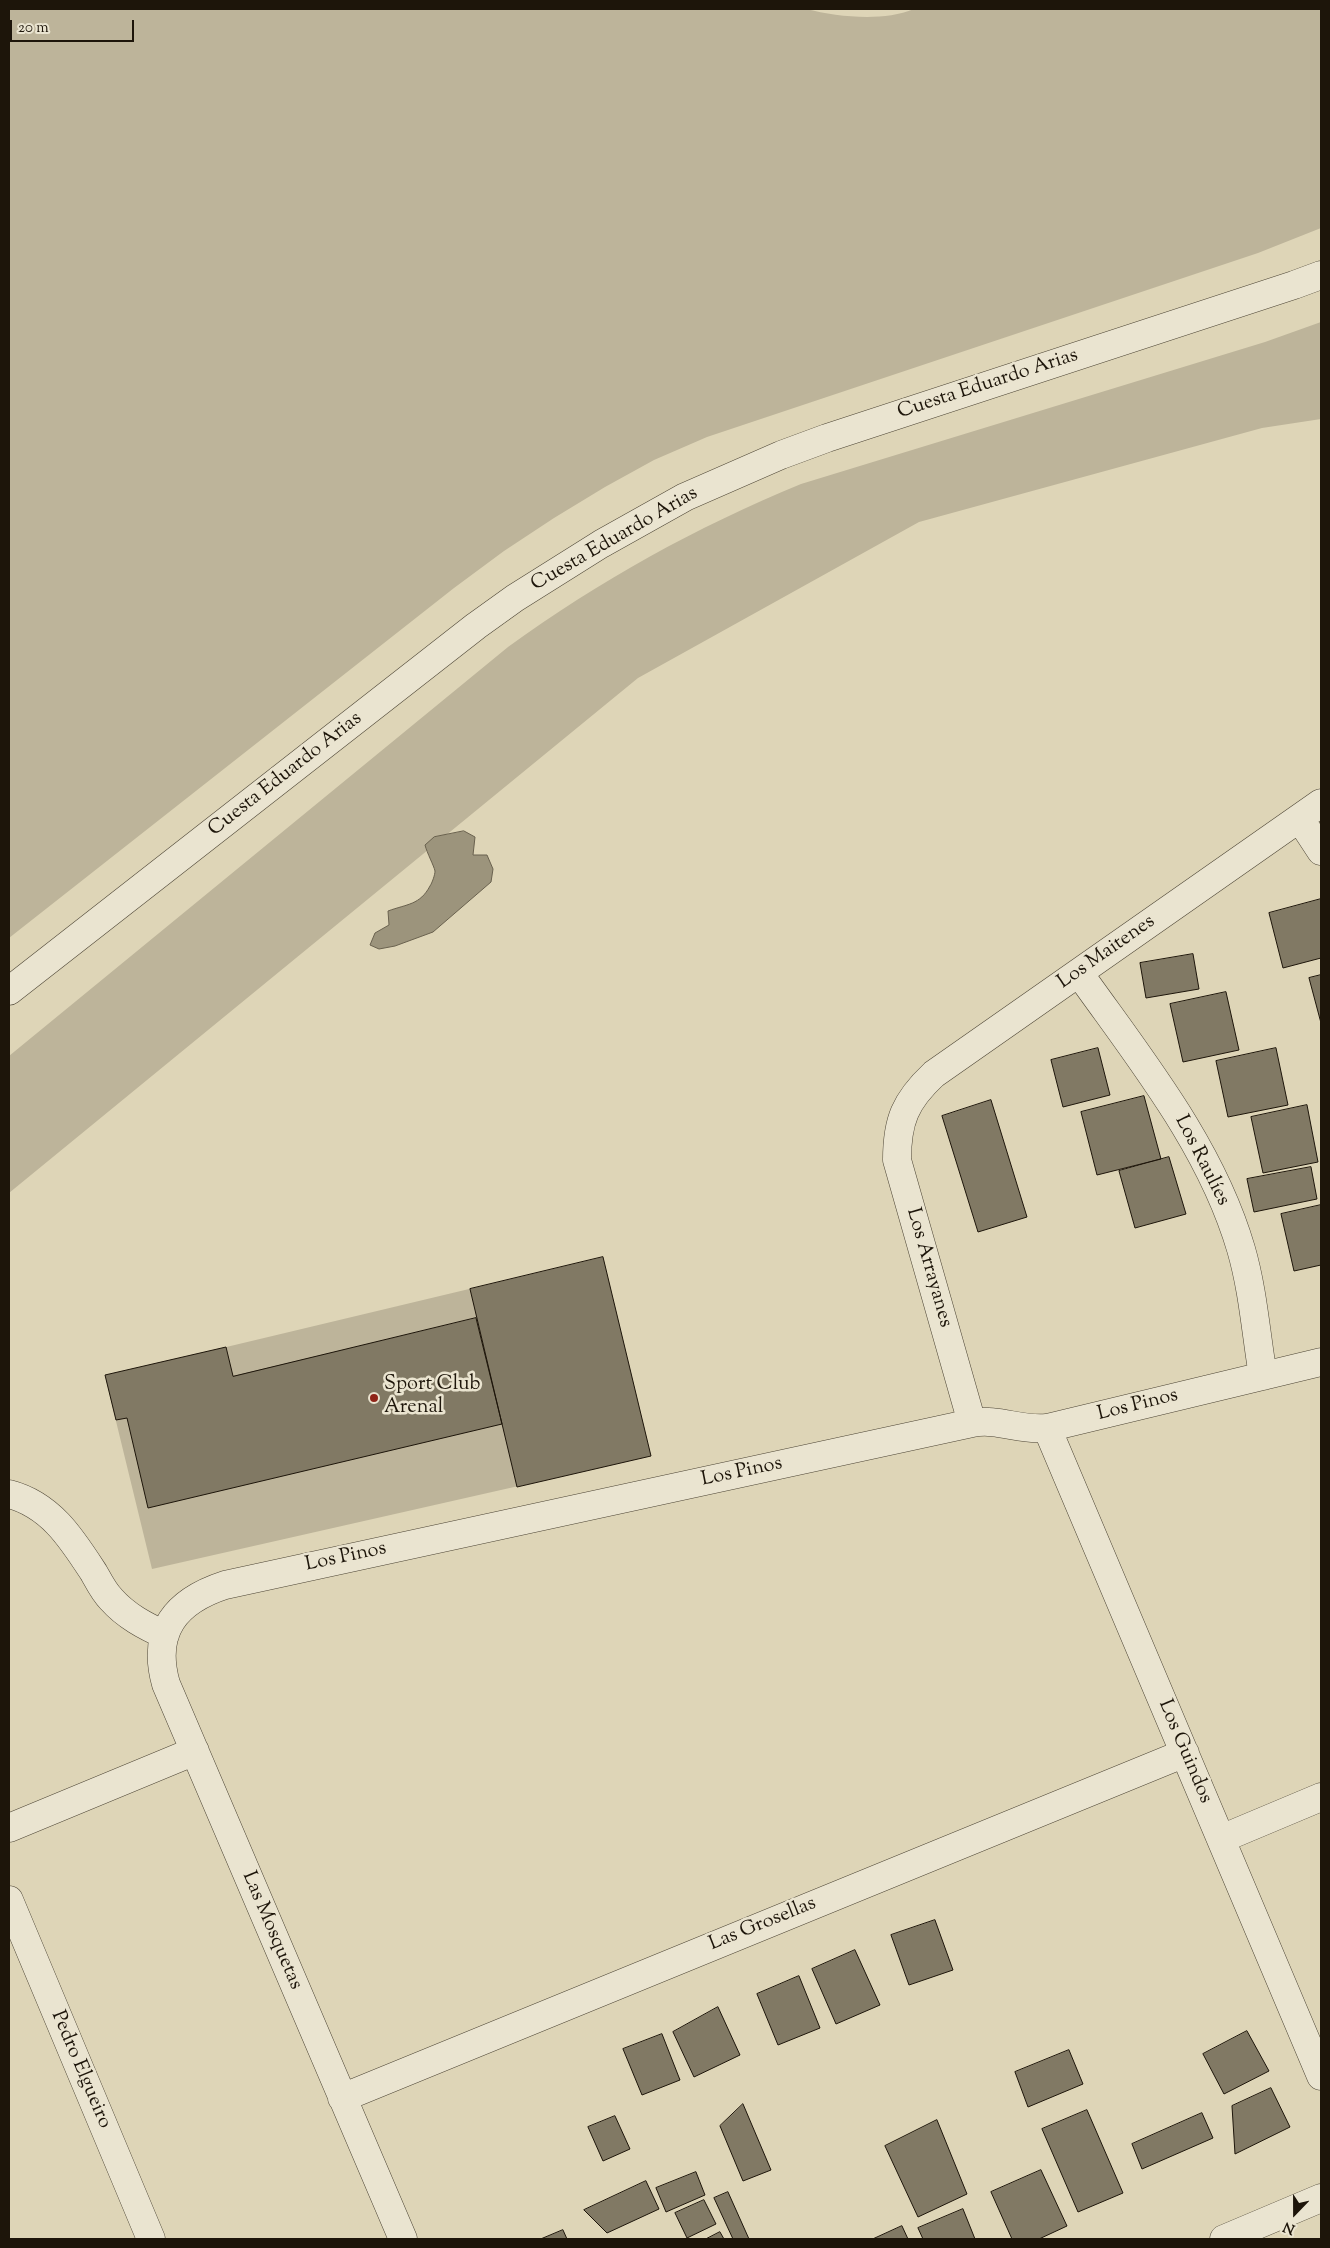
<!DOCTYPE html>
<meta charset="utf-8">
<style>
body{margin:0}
#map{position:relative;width:1330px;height:2248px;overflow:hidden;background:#ded5b7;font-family:"Sorts Mill Goudy",serif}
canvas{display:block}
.frame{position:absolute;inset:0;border:10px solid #1d150a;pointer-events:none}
.north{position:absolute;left:1270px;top:2188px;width:50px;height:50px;-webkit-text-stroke:4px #eae4d0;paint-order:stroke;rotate:202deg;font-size:14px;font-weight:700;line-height:20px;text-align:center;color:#1d150a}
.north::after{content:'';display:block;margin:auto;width:18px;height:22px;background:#1d150a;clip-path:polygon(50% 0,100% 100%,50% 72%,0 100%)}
.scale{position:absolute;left:10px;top:20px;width:124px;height:22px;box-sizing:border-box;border:2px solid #1d150a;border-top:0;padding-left:6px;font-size:15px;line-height:18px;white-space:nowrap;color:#1d150a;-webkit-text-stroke:4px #eae4d0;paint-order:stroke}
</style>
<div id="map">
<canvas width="1330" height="2248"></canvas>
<div class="frame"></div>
<div class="north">N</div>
<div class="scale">20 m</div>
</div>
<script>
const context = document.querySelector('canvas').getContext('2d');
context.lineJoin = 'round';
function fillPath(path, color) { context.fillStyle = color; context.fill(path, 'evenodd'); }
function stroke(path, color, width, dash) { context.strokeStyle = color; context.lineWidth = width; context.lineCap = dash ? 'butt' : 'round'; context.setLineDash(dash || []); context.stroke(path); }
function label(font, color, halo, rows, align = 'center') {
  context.font = font + ' "Sorts Mill Goudy",serif'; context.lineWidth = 5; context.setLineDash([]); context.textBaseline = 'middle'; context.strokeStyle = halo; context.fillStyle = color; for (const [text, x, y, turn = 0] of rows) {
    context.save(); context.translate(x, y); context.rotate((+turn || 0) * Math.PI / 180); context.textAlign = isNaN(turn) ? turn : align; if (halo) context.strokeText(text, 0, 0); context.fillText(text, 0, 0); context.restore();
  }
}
fillPath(new Path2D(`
 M 9,9 L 806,9 C 839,17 882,22 914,9 L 1321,9 L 1321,228 L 1258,253 L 707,437 L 654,460 L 605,487 L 554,518 L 504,551 L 454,588 L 9,938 Z
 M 1321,322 L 1321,419 L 1262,428 L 919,522 L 638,678 L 9,1193 L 9,1056 L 508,647 C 602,579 695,528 801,484 L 1265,342 Z
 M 603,1257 L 651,1456 L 152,1569 L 105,1376 Z`), '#bdb49a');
const water = new Path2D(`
 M 464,831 L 475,837 L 473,855 L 487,855 L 493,869 L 491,882 L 433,932 L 395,946 L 379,949 L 370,945 L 375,933 L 389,925 L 388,911 C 407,904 420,905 430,886 C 432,883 435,875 435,871 C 434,866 427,853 425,845 L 434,837 Z`);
fillPath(water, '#9c947c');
stroke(water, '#69614e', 1);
const building = new Path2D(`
 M 1321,899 L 1321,958 L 1283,968 L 1269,913 Z
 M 1193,954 L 1199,989 L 1146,998 L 1140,963 Z
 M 1321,975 L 1321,1023 L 1309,978 Z
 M 1226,992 L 1239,1050 L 1183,1062 L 1170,1004 Z
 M 1098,1048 L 1110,1095 L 1063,1107 L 1051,1060 Z
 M 1276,1048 L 1288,1105 L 1228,1117 L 1216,1061 Z
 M 1144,1096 L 1161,1159 L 1097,1175 L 1081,1112 Z
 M 991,1100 L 1027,1217 L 978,1232 L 942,1116 Z
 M 1307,1105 L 1318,1162 L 1263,1173 L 1251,1117 Z
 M 1169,1157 L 1186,1214 L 1135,1228 L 1119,1171 Z
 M 1311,1167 L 1317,1199 L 1254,1212 L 1247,1179 Z
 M 1321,1205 L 1321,1265 L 1294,1271 L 1281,1214 Z
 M 603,1257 L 651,1456 L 517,1487 L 470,1289 Z
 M 476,1318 L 502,1424 L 148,1508 L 127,1418 L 116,1420 L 105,1375 L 226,1347 L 233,1376 Z
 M 935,1920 L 953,1970 L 909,1985 L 891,1935 Z
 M 855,1950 L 880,2005 L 836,2024 L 812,1969 Z
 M 799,1976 L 820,2028 L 778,2045 L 757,1994 Z
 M 718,2007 L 740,2055 L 694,2077 L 673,2032 Z
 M 1247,2031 L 1269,2071 L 1224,2094 L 1203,2054 Z
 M 662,2034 L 680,2080 L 642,2095 L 623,2049 Z
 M 1069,2050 L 1083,2084 L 1028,2107 L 1015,2072 Z
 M 1271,2088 L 1290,2127 L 1235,2154 L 1232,2106 Z
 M 743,2104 L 771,2170 L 743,2181 L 720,2126 Z
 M 1087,2110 L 1123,2193 L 1078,2212 L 1042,2129 Z
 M 1202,2113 L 1213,2138 L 1142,2169 L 1132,2144 Z
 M 615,2116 L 630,2149 L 603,2161 L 588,2127 Z
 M 937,2120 L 967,2194 L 918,2217 L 885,2146 Z
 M 1041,2170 L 1067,2226 L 1039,2239 L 1012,2239 L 991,2192 Z
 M 696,2172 L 705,2195 L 666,2212 L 656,2188 Z
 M 646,2181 L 659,2209 L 607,2233 L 584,2210 Z
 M 728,2192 L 749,2239 L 733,2239 L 714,2198 Z
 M 704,2200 L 716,2224 L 687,2238 L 675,2213 Z
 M 963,2209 L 975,2239 L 923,2239 L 918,2228 Z
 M 902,2226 L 908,2239 L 873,2239 Z
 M 563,2230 L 567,2239 L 541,2239 Z
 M 720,2232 L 724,2239 L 706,2239 Z`);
fillPath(building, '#817964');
stroke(building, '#1d150a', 1);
const minor = new Path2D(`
 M 1300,819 L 1321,851
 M 1079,973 C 1140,1059 1211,1146 1241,1249 C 1253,1290 1256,1334 1263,1376
 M 972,1423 L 897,1160 C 897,1121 905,1101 934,1074 L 1321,803
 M 1047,1428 L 1321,2076
 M 9,1494 C 51,1505 72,1539 94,1573 C 99,1582 104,1592 111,1599 C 126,1616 145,1626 165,1635
 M 9,1828 L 195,1751
 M 1221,1839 L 1321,1797
 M 9,1900 L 151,2239
 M 342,2098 L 1185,1753
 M 403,2239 L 166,1684 C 151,1631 176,1601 225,1585 L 972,1423 C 998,1418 1021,1431 1047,1428 L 1321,1362
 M 1224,2239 L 1321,2198`);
const tertiary = new Path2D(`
 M 9,991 L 476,626 L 515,598 L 601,544 L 685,497 L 781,455 L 827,438 L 1294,285 L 1321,275`);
stroke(minor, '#4d4535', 29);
stroke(tertiary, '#4d4535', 29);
stroke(minor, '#eae4d0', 28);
stroke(tertiary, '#eae4d0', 28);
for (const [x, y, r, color] of [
 [374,1398,5,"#8f2418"]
]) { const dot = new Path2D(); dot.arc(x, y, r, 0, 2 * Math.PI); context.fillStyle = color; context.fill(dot); stroke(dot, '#eae4d0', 2); }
label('20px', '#1d150a', '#eae4d0', [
 ["Cuesta Eduardo Arias",988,385,-18],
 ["Cuesta Eduardo Arias",615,540,-30],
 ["Cuesta Eduardo Arias",286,775,-38],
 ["Los Maitenes",1107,953,-35],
 ["Los Raulíes",1201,1161,63],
 ["Los Arrayanes",928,1268,74],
 ["Los Pinos",1138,1406,-14],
 ["Los Pinos",742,1473,-12],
 ["Los Pinos",346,1558,-12],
 ["Los Guindos",1184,1752,67],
 ["Las Grosellas",763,1925,-22],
 ["Las Mosquetas",271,1931,67],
 ["Pedro Elgueiro",80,2070,67]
]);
label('20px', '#1d150a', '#eae4d0', [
 ["Sport Club",384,1386],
 ["Arenal",384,1409]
], 'left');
</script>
